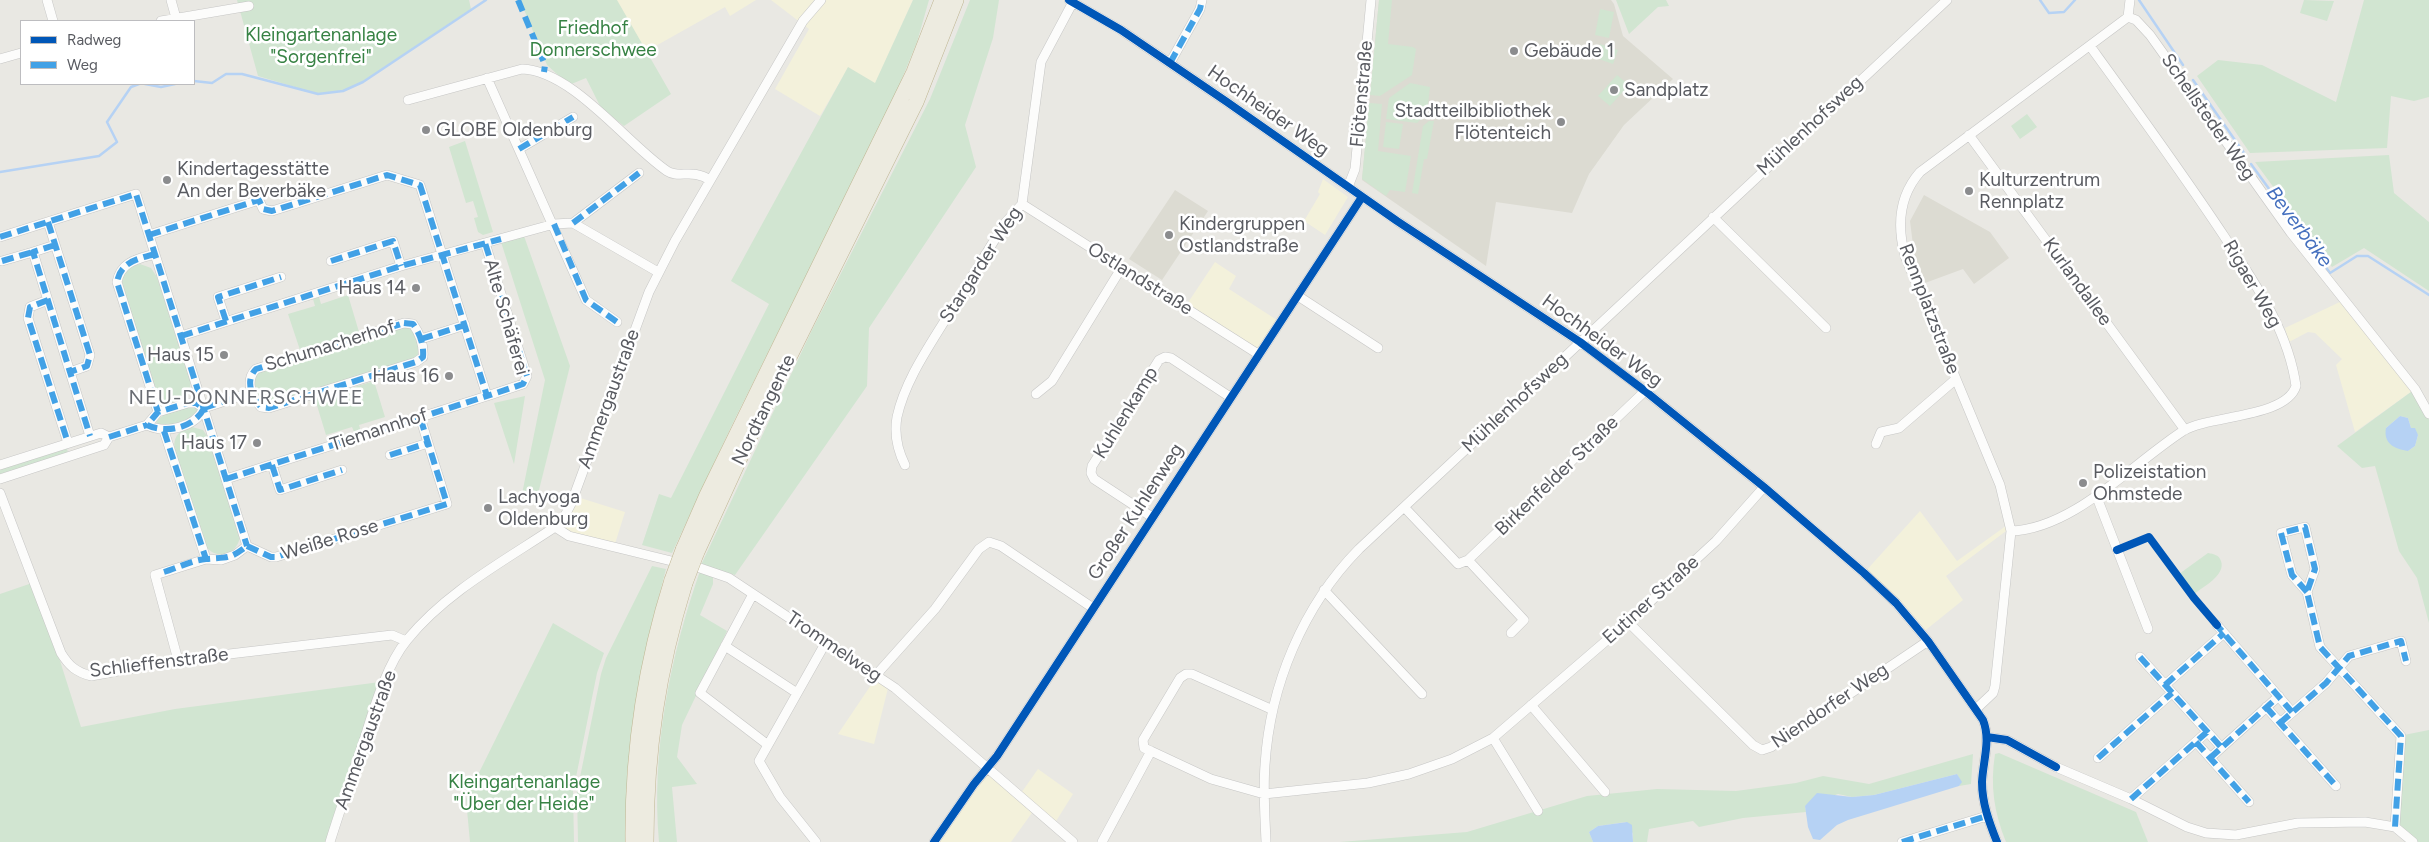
<!DOCTYPE html>
<meta charset="utf-8">
<style>
body{margin:0}
#map{position:relative;width:2429px;height:842px;overflow:hidden;background:#e9e8e3;font-family:Figtree,sans-serif}
canvas{display:block}
.legend{position:absolute;left:20px;top:20px;width:175px;height:65px;box-sizing:border-box;background:#fff;border:1px solid #bdbdc0;margin:0;padding:6px 9px;list-style:none;font-size:15px;color:#595b61}
.legend li{display:flex;align-items:center;gap:10px;height:25px}
.legend b{width:25px;border:1px solid #bdbdc0}
</style>
<div id="map">
<canvas width="2429" height="842"></canvas>
<ul class="legend">
<li><b style="height:6px;background:#0057b8"></b>Radweg</li>
<li><b style="height:6px;background:#42a1e6"></b>Weg</li>
</ul>
</div>
<script>
const context = document.querySelector('canvas').getContext('2d');
context.lineJoin = 'round';
function fillPath(path, color) { context.fillStyle = color; context.fill(path, 'evenodd'); }
function stroke(path, color, width, dash) { context.strokeStyle = color; context.lineWidth = width; context.lineCap = dash ? 'butt' : 'round'; context.setLineDash(dash || []); context.stroke(path); }
function label(font, color, halo, rows, align = 'center') {
  context.font = font + ' Figtree,sans-serif'; context.lineWidth = 5; context.setLineDash([]); context.textBaseline = 'middle'; context.strokeStyle = halo; context.fillStyle = color; for (const [text, x, y, turn = 0] of rows) {
    context.save(); context.translate(x, y); context.rotate((+turn || 0) * Math.PI / 180); context.textAlign = isNaN(turn) ? turn : align; if (halo) context.strokeText(text, 0, 0); context.fillText(text, 0, 0); context.restore();
  }
}
fillPath(new Path2D(`
 M 616,0 L 756,0 L 730,16 L 725,7 L 645,52 Z
 M 771,0 L 913,0 L 875,84 L 848,68 L 820,116 L 775,89 L 809,29 Z
 M 1323,179 L 1348,197 L 1325,235 L 1304,221 L 1320,194 L 1318,192 Z
 M 1215,262 L 1236,276 L 1229,289 L 1280,322 L 1258,354 L 1185,307 Z
 M 2344,300 L 2415,389 L 2355,432 L 2336,365 L 2342,359 L 2315,333 L 2308,332 L 2289,342 L 2285,328 Z
 M 574,496 L 625,512 L 614,547 L 555,527 Z
 M 1920,511 L 1957,561 L 2010,523 L 2011,531 L 2006,531 L 1946,576 L 1963,600 L 1922,633 L 1864,573 Z
 M 875,679 L 888,688 L 874,744 L 838,734 Z
 M 987,768 L 1019,796 L 1038,769 L 1073,794 L 1053,826 L 1034,810 L 1011,842 L 939,842 Z`), '#f3f1db');
fillPath(new Path2D(`
 M 1379,0 L 1611,0 L 1614,4 L 1623,36 L 1673,79 L 1624,125 L 1589,174 L 1572,213 L 1496,202 L 1486,266 L 1362,180 Z
 M 1175,190 L 1208,211 L 1162,280 L 1129,259 Z
 M 1924,195 L 1990,232 L 2009,258 L 1974,284 L 1963,269 L 1925,283 L 1914,253 L 1910,221 Z`), '#dcdbd2');
fillPath(new Path2D(`
 M 237,0 L 469,0 L 471,9 L 363,82 L 345,90 L 318,94 L 258,76 Z
 M 520,0 L 617,0 L 671,94 L 624,126 L 601,108 L 586,78 L 569,85 L 547,65 Z
 M 913,0 L 929,0 L 917,42 L 894,98 L 731,427 L 672,553 L 642,545 L 659,494 L 671,498 L 769,304 L 731,281 L 848,67 L 875,83 Z
 M 970,0 L 999,0 L 993,38 L 965,125 L 976,167 L 869,328 L 867,386 L 735,575 L 701,565 L 812,330 L 930,99 Z
 M 1379,0 L 1392,0 L 1388,44 L 1413,47 L 1416,49 L 1412,75 L 1380,96 L 1370,95 Z
 M 1616,0 L 1666,0 L 1669,6 L 1658,7 L 1629,34 Z
 M 2304,0 L 2334,1 L 2327,21 L 2300,13 Z
 M 2364,0 L 2429,0 L 2429,97 L 2414,101 L 2391,96 L 2387,148 L 2250,153 L 2197,76 L 2218,60 L 2262,65 L 2336,102 Z
 M 1600,9 L 1614,12 L 1609,38 L 1595,35 Z
 M 1600,44 L 1618,50 L 1613,64 L 1596,58 Z
 M 1617,75 L 1629,85 L 1610,106 L 1598,96 Z
 M 1410,83 L 1430,87 L 1427,113 L 1417,123 L 1386,119 L 1389,98 Z
 M 1369,103 L 1382,104 L 1378,151 L 1411,156 L 1405,192 L 1390,190 L 1386,196 L 1362,179 Z
 M 2027,114 L 2037,127 L 2020,139 L 2011,126 Z
 M 1429,121 L 1434,121 L 1427,159 L 1424,159 L 1418,194 L 1412,193 L 1423,126 Z
 M 1386,122 L 1403,124 L 1399,149 L 1383,147 Z
 M 465,141 L 493,232 L 483,235 L 478,232 L 474,218 L 478,217 L 473,201 L 466,203 L 449,147 Z
 M 2389,155 L 2394,193 L 2429,222 L 2429,291 L 2364,248 L 2332,267 L 2255,162 Z
 M 524,236 L 570,366 L 538,494 L 522,494 L 545,380 L 501,242 Z
 M 140,264 L 151,268 L 157,277 L 190,379 C 194,403 166,411 155,391 L 122,282 C 123,272 130,266 140,264 Z
 M 348,295 L 359,332 L 300,350 L 288,314 L 315,306 L 313,299 L 319,297 L 321,304 Z
 M 402,327 C 417,327 417,340 420,352 L 415,358 L 267,405 L 261,402 C 256,391 250,383 258,373 Z
 M 374,381 L 385,417 L 359,425 L 361,432 L 355,434 L 352,427 L 326,435 L 315,399 Z
 M 2415,389 L 2429,415 L 2429,623 L 2417,578 L 2399,551 L 2375,466 L 2362,468 L 2337,446 ZM 2400,416 L 2408,418 L 2411,428 L 2418,435 L 2415,446 L 2408,451 L 2386,428 Z
 M 525,396 L 514,464 L 494,403 Z
 M 190,407 L 197,408 L 198,411 C 188,421 170,428 156,423 C 162,412 179,409 190,407 Z
 M 192,427 L 203,430 L 210,440 L 240,537 C 237,554 219,561 206,547 L 175,451 C 172,438 179,429 192,427 Z
 M 67,448 L 68,454 L 0,476 L 0,468 Z
 M 2208,553 C 2214,554 2219,555 2221,561 C 2226,575 2203,587 2194,594 L 2179,574 Z
 M 652,566 L 666,569 L 652,623 L 632,730 L 627,842 L 578,842 L 577,792 L 601,674 L 606,658 Z
 M 700,571 L 713,575 L 713,584 L 700,615 L 727,631 L 682,725 L 677,757 L 697,784 L 672,787 L 677,842 L 659,842 C 651,751 670,657 700,571 Z
 M 35,582 L 81,727 L 175,709 L 380,682 L 327,842 L 0,842 L 0,594 Z
 M 553,623 L 604,653 L 597,673 L 573,792 L 574,842 L 470,842 L 466,799 Z
 M 2429,730 L 2429,842 L 2418,842 L 2398,825 L 2404,735 Z
 M 1999,753 L 2136,812 L 2148,842 L 2006,842 C 1994,812 1990,786 1995,754 Z
 M 1973,754 L 1971,784 L 1959,786 L 1961,782 L 1957,774 L 1874,795 L 1852,797 L 1838,794 L 1805,806 L 1806,812 L 1743,818 L 1699,827 L 1693,821 L 1649,829 L 1647,842 L 1633,842 L 1633,834 L 1626,822 L 1598,826 L 1589,832 L 1593,842 L 1340,842 L 1467,832 L 1587,796 L 1657,789 L 1736,791 L 1796,783 L 1823,776 L 1869,784 Z`), '#d1e5d1');
fillPath(new Path2D(`
 M 2400,416 L 2408,418 L 2411,428 L 2415,428 L 2418,435 L 2415,446 L 2408,451 C 2395,449 2383,444 2386,428 Z
 M 1957,774 L 1962,782 L 1959,786 L 1848,820 L 1837,825 L 1820,840 L 1813,839 L 1808,827 L 1805,806 L 1817,793 L 1852,797 L 1874,795 Z
 M 1627,822 L 1632,825 L 1633,842 L 1593,842 L 1589,832 L 1598,826 Z`), '#b6d2f4');
stroke(new Path2D(`
 M 2040,0 L 2049,13 L 2064,12 L 2075,0
 M 2139,0 L 2183,65
 M 2193,80 L 2244,153
 M 194,81 L 212,83 L 226,74 L 242,74 L 318,94 L 343,91 L 363,82 L 486,0
 M 145,84 L 161,87 L 175,84
 M 2251,164 L 2330,273 L 2357,256 L 2368,256 L 2429,295
 M 0,172 L 99,156 L 117,142 L 107,122 L 131,87 L 139,84`), '#b6d2f4', 2.5);
const street = new Path2D(`
 M 47,0 L 53,21
 M 171,0 L 176,18
 M 1069,0 L 1121,30 L 1227,102 L 1397,221 L 1580,342 L 1645,391 L 1764,487 L 1864,573 L 1896,603 L 1928,641 L 1983,720 C 1991,740 1983,761 1982,782 C 1982,803 1989,822 1997,842
 M 2128,17 L 2136,20 L 2150,35 L 2291,233 L 2415,389 L 2429,414
 M 161,21 L 249,6
 M 0,59 L 21,53
 M 1170,63 L 1200,9 L 1202,0
 M 487,78 L 586,300 L 617,322
 M 408,100 L 522,69 C 573,71 626,143 667,171 C 679,179 692,168 710,180
 M 1969,135 L 2185,430
 M 519,149 L 573,117
 M 1348,187 L 1355,169 L 1371,0
 M 1022,204 L 1258,354
 M 1713,217 L 1826,328
 M 48,222 L 90,355 L 87,366 L 70,372 L 90,436
 M 573,223 L 639,173
 M 149,235 L 259,200 L 263,209 L 272,211 L 387,175 L 420,185 L 487,396 L 523,384 L 527,376 L 485,243
 M 0,237 L 136,194 L 247,546
 M 55,245 L 33,252 L 70,372
 M 155,254 C 138,259 121,261 117,282 L 158,412
 M 2,261 L 33,252
 M 331,261 L 393,241 L 401,266
 M 1298,296 L 1378,348
 M 48,300 L 30,307 L 28,318 L 68,443
 M 226,321 L 218,297 L 281,277
 M 404,323 L 413,324 C 420,334 424,345 423,357 L 416,362 L 269,408 L 261,407 C 251,396 245,380 256,369 Z
 M 181,336 L 401,266 L 554,224 L 573,223 L 658,272
 M 421,339 L 465,325
 M 1036,394 L 1052,381 L 1122,267
 M 188,403 L 196,403 L 204,408 C 195,428 165,434 147,425 L 158,412 Z
 M 204,408 L 252,392
 M 164,431 L 206,559
 M 1876,444 L 1881,432 L 1899,428 L 1956,379
 M 390,455 L 428,443
 M 0,465 L 101,433 L 109,437
 M 272,465 L 280,490 L 342,470
 M 905,465 C 897,449 894,434 897,417 C 905,381 928,348 947,317 C 966,286 986,254 1005,223 L 1022,204 L 1041,62 L 1073,2
 M 0,479 L 104,445 L 109,437 L 147,425
 M 226,479 L 487,396
 M 0,493 L 61,653 C 69,666 76,672 91,676 L 178,660 L 392,635 L 406,641
 M 2096,495 L 2148,629
 M 1404,507 L 1458,564 L 1468,560 L 1645,391
 M 1152,517 L 1094,479 L 1091,473 L 1092,466 L 1159,360 L 1165,357 L 1171,358 L 1230,397
 M 555,527 L 569,536 L 700,568 L 729,578 L 895,688 L 1073,842
 M 2011,531 C 2073,529 2132,464 2183,431 C 2209,415 2286,418 2296,386 C 2288,329 2254,282 2224,236 C 2181,171 2135,108 2090,46
 M 247,546 L 271,557 L 276,557 L 447,504 L 420,417
 M 1468,560 L 1524,620 L 1511,633
 M 1324,590 L 1422,694
 M 2307,592 L 2292,575 L 2281,533 L 2305,527 L 2315,569 L 2307,592 L 2320,647 L 2401,736 L 2395,827
 M 753,594 L 700,693 L 768,745
 M 1628,622 L 1753,745 L 1762,750 L 1771,747 L 1928,641
 M 2217,625 L 2292,712
 M 725,646 L 797,693
 M 2140,657 L 2221,747
 M 178,660 L 155,575 L 206,559 L 221,560 L 235,555 L 247,546
 M 876,675 L 935,609 L 979,549 L 989,542 L 1001,546 L 1093,608
 M 2165,685 L 2224,633
 M 1531,705 L 1605,792
 M 2266,707 L 2336,786
 M 1976,709 L 1993,693 L 1995,686 L 2011,531 L 2000,485 L 1905,256 C 1897,226 1899,196 1920,172 L 2128,17 L 2130,0
 M 2280,723 L 2326,683 L 2349,656 L 2401,641 L 2406,661
 M 1987,737 L 2007,740 L 2056,767 L 2131,799 L 2187,827 L 2206,833 L 2236,835 L 2298,823 L 2365,822 L 2395,827 L 2413,842
 M 1493,738 L 1538,811
 M 2196,742 L 2249,802
 M 1151,751 L 1144,748 L 1143,740 L 1180,678 L 1186,674 L 1192,674 L 1273,710
 M 2098,758 L 2172,693
 M 2210,758 L 2279,696
 M 2131,799 L 2207,732
 M 330,842 C 341,807 353,772 365,737 C 374,708 387,664 407,640 C 446,592 504,561 555,527 L 563,519 L 571,504 L 649,292 L 675,241 L 803,21 L 821,0
 M 816,842 L 780,797 L 759,761 L 826,642
 M 934,842 L 974,784 L 997,756 L 1362,197
 M 1102,842 L 1151,751 L 1211,779 L 1264,794 L 1368,783 L 1409,774 L 1452,759 L 1493,738 L 1628,622 L 1716,541 L 1764,487
 M 1266,842 C 1265,816 1263,791 1265,765 C 1270,685 1303,606 1359,549 L 1947,0
 M 1902,842 L 1987,816`);
const highway = new Path2D(`
 M 683,550 L 707,495 L 914,72 L 942,0
 M 696,554 L 749,438 L 916,102 L 956,0
 M 633,842 C 632,752 645,665 672,580
 M 646,842 C 646,751 658,670 685,583`);
stroke(street, '#c6c6c5', 10);
stroke(highway, '#bfb692', 16);
stroke(street, '#fcfcfb', 9);
stroke(highway, '#edebe0', 15);
const highwayBridge = new Path2D(`
 M 672,580 L 683,550
 M 685,583 L 696,554`);
stroke(highwayBridge, '#bfb692', 16, []);
stroke(highwayBridge, '#edebe0', 15);
stroke(new Path2D(`
 M 518,0 L 545,65 L 544,72
 M 1170,63 L 1200,9 L 1202,0
 M 519,149 L 573,117
 M 48,222 L 90,355 L 87,366 L 70,372 L 90,436
 M 573,223 L 639,173
 M 554,224 L 586,300 L 617,322
 M 149,235 L 259,200 L 263,209 L 272,211 L 387,175 L 420,185 L 487,396 L 523,384 L 527,376 L 485,243
 M 0,237 L 136,194 L 247,546
 M 55,245 L 33,252 L 70,372
 M 155,254 C 138,259 121,261 117,282 L 158,412
 M 2,261 L 33,252
 M 331,261 L 393,241 L 401,266
 M 48,300 L 30,307 L 28,318 L 68,443
 M 226,321 L 218,297 L 281,277
 M 404,323 L 413,324 C 420,334 424,345 423,357 L 416,362 L 269,408 L 261,407 C 251,396 245,380 256,369 Z
 M 181,336 L 401,266 L 501,239
 M 421,339 L 465,325
 M 188,403 L 196,403 L 204,408 C 195,428 165,434 147,425 L 158,412 Z
 M 204,408 L 252,392
 M 164,431 L 206,559
 M 109,437 L 147,425
 M 390,455 L 428,443
 M 272,465 L 280,490 L 342,470
 M 226,479 L 487,396
 M 247,546 L 271,557 L 276,557 L 447,504 L 420,417
 M 164,572 C 177,568 193,560 206,559 C 227,557 229,560 247,546
 M 2307,592 L 2292,575 L 2281,533 L 2305,527 L 2315,569 L 2307,592 L 2320,647 L 2401,736 L 2395,827
 M 2214,622 L 2292,712
 M 2140,657 L 2221,747
 M 2165,685 L 2224,633
 M 2266,707 L 2336,786
 M 2280,723 L 2326,683 L 2349,656 L 2401,641 L 2406,661
 M 2196,742 L 2249,802
 M 2098,758 L 2172,693
 M 2210,758 L 2279,696
 M 2131,799 L 2207,732
 M 1902,842 L 1987,816`), '#42a1e6', 6, [12, 6]);
stroke(new Path2D(`
 M 1069,0 L 1121,30 L 1227,102 L 1397,221 L 1580,342 L 1645,391 L 1764,487 L 1864,573 L 1896,603 L 1928,641 L 1983,720 C 1991,740 1983,761 1982,782 C 1982,803 1989,822 1997,842
 M 2117,550 L 2149,537 L 2194,598 L 2217,625
 M 1987,737 L 2007,740 L 2056,767
 M 934,842 L 974,784 L 997,756 L 1362,197`), '#0057b8', 8);
for (const [x, y, r, color] of [
 [1514,51,5,"#8b8c8e"],
 [1614,90,5,"#8b8c8e"],
 [1561,122,5,"#8b8c8e"],
 [426,130,5,"#8b8c8e"],
 [167,180,5,"#8b8c8e"],
 [1969,191,5,"#8b8c8e"],
 [1169,235,5,"#8b8c8e"],
 [416,288,5,"#8b8c8e"],
 [224,355,5,"#8b8c8e"],
 [449,376,5,"#8b8c8e"],
 [257,443,5,"#8b8c8e"],
 [2083,483,5,"#8b8c8e"],
 [488,508,5,"#8b8c8e"]
]) { const dot = new Path2D(); dot.arc(x, y, r, 0, 2 * Math.PI); context.fillStyle = color; context.fill(dot); stroke(dot, '#fff', 2); }
label('19px', '#378244', '#fff', [
 ["Friedhof",593,28],
 ["Donnerschwee",593,50],
 ["Kleingartenanlage",321,35],
 ["\"Sorgenfrei\"",321,57],
 ["Kleingartenanlage",524,782],
 ["\"Über der Heide\"",524,804]
]);
label('19px', '#595b61', '#fff', [
 ["Gebäude 1",1524,51],
 ["Sandplatz",1624,90],
 ["Stadtteilbibliothek",1551,111,"right"],
 ["Flötenteich",1551,133,"right"],
 ["GLOBE Oldenburg",436,130],
 ["Kindertagesstätte",177,169],
 ["An der Beverbäke",177,191],
 ["Kulturzentrum",1979,180],
 ["Rennplatz",1979,202],
 ["Kindergruppen",1179,224],
 ["Ostlandstraße",1179,246],
 ["Haus 14",406,288,"right"],
 ["Haus 15",214,355,"right"],
 ["Haus 16",439,376,"right"],
 ["Haus 17",247,443,"right"],
 ["Polizeistation",2093,472],
 ["Ohmstede",2093,494],
 ["Lachyoga",498,497],
 ["Oldenburg",498,519]
], 'left');
label('19px', '#595b61', '#fff', [
 ["Flötenstraße",1362,94,-85],
 ["Hochheider Weg",1268,111,35],
 ["Schellsteder Weg",2208,117,55],
 ["Mühlenhofsweg",1810,126,-43],
 ["Stargarder Weg",981,265,-57],
 ["Ostlandstraße",1140,279,32],
 ["Kurlandallee",2077,282,54],
 ["Rigaer Weg",2252,284,60],
 ["Rennplatzstraße",1929,309,69],
 ["Alte Schäferei",506,317,74],
 ["Hochheider Weg",1602,341,36],
 ["Schumacherhof",330,346,-17],
 ["Ammergaustraße",609,399,-70],
 ["Mühlenhofsweg",1515,403,-43],
 ["Nordtangente",764,410,-64],
 ["Kuhlenkamp",1126,413,-58],
 ["Tiemannhof",379,430,-18],
 ["Birkenfelder Straße",1557,476,-44],
 ["Großer Kuhlenweg",1136,512,-57],
 ["Weiße Rose",330,540,-17],
 ["Eutiner Straße",1651,600,-42],
 ["Trommelweg",834,647,34],
 ["Schlieffenstraße",159,663,-7],
 ["Niendorfer Weg",1830,706,-34],
 ["Ammergaustraße",366,740,-70]
]);
label('italic 20px', '#446fbe', '#fff', [
 ["Beverbäke",2299,227,53]
]);
context.letterSpacing = '1px';
label('20px', '#6a6d73', '#fff', [
 ["NEU-DONNERSCHWEE",246,398]
]);
context.letterSpacing = '0px';
</script>
